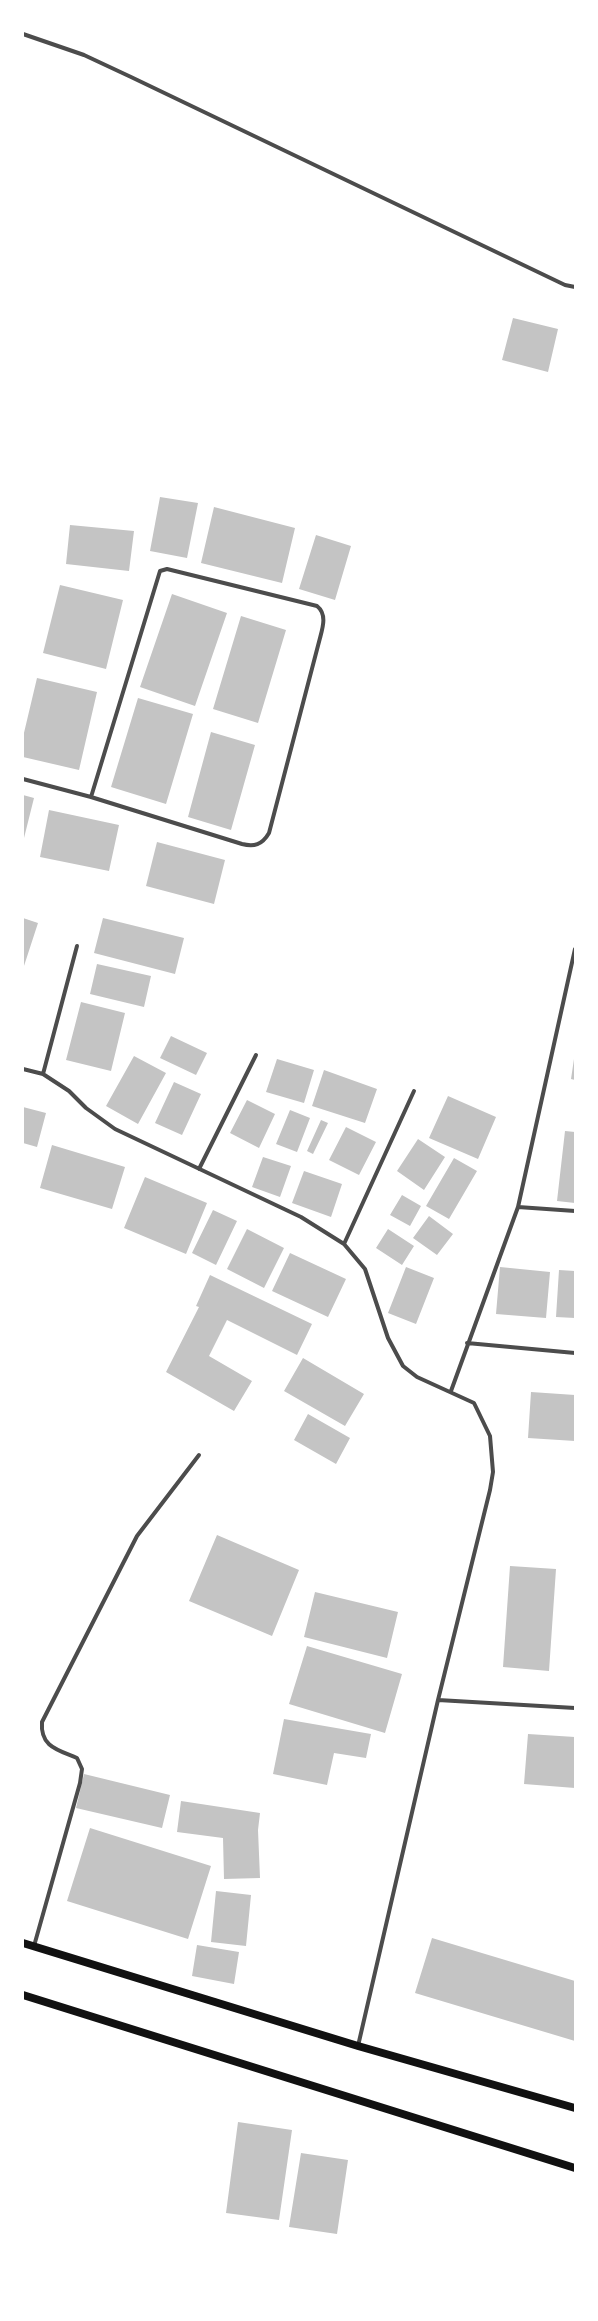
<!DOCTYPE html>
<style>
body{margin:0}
#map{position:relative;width:598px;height:2321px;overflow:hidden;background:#fff;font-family:"DM Sans",sans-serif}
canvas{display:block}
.frame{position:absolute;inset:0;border:24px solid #fff;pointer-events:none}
</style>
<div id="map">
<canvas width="598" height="2321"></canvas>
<div class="frame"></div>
</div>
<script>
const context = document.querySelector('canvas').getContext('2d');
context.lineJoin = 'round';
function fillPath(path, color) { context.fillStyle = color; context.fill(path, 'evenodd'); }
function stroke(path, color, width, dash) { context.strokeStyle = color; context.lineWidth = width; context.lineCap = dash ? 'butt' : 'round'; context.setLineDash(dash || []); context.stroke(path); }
fillPath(new Path2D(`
 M 513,318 L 558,329 L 548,372 L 502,360 Z
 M 160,497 L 198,503 L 187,558 L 150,551 Z
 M 214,507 L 295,528 L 282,583 L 201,563 Z
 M 70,525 L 134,531 L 129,571 L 66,564 Z
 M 316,535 L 351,546 L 335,600 L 299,589 Z
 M 60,585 L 123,600 L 106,669 L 43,653 Z
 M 172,594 L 227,613 L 195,706 L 140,687 Z
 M 241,616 L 286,630 L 258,723 L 213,709 Z
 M 37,678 L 97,692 L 79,770 L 23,757 L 23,737 Z
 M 138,698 L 193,714 L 166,804 L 111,787 Z
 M 211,732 L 255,745 L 231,830 L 188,817 Z
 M 23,795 L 34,798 L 24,838 L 23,838 Z
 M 49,810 L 119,825 L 109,871 L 40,857 Z
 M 157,842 L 225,860 L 214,904 L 146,886 Z
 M 23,918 L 38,923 L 23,969 Z
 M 103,918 L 184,938 L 175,974 L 94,953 Z
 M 97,964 L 151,976 L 144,1007 L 90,994 Z
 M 81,1002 L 125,1013 L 111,1071 L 66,1060 Z
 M 171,1036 L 207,1053 L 196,1075 L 160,1058 Z
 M 134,1056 L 166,1073 L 138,1124 L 106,1106 Z
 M 277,1059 L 314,1070 L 304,1103 L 266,1092 Z
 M 574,1059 L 575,1059 L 575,1080 L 571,1079 Z
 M 324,1070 L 377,1089 L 365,1123 L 312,1106 Z
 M 174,1082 L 201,1094 L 182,1135 L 155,1123 Z
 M 448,1096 L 496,1117 L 478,1159 L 429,1138 Z
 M 247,1100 L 275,1114 L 259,1148 L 230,1133 Z
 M 23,1107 L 46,1113 L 37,1147 L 23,1143 Z
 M 290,1110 L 310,1118 L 297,1152 L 276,1144 Z
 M 321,1120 L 328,1123 L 313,1154 L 307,1151 Z
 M 346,1127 L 376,1142 L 359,1175 L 329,1160 Z
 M 565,1131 L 575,1132 L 575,1203 L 557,1201 Z
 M 418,1139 L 445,1157 L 424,1190 L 397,1171 Z
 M 52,1145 L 125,1167 L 112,1209 L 40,1188 Z
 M 263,1157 L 291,1166 L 280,1197 L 252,1187 Z
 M 454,1158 L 477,1171 L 449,1219 L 426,1206 Z
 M 304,1171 L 342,1184 L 331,1217 L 292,1203 Z
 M 145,1177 L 207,1203 L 186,1254 L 124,1228 Z
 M 402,1195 L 421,1206 L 410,1226 L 390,1215 Z
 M 213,1210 L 237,1221 L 216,1265 L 192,1253 Z
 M 429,1216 L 453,1234 L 437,1255 L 413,1238 Z
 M 247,1229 L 284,1248 L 264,1288 L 227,1269 Z
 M 388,1229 L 414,1246 L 402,1265 L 376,1248 Z
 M 290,1253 L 346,1279 L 328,1317 L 272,1291 Z
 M 406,1267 L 434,1278 L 416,1324 L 388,1313 Z
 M 500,1267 L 550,1272 L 546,1318 L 496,1314 Z
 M 559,1270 L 575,1271 L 575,1318 L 556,1317 Z
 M 210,1275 L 312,1324 L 297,1355 L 227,1320 L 209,1356 L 252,1381 L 234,1411 L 166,1372 L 199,1307 L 196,1306 Z
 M 303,1358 L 364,1394 L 345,1426 L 284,1391 Z
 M 531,1392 L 575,1395 L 575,1441 L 528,1438 Z
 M 308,1414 L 350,1438 L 336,1464 L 294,1440 Z
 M 217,1535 L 299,1570 L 272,1636 L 189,1601 Z
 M 510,1566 L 556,1569 L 549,1671 L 503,1667 Z
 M 315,1592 L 398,1612 L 387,1658 L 304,1637 Z
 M 307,1646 L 402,1674 L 385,1733 L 289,1704 Z
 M 284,1719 L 371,1734 L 366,1758 L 334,1753 L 327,1785 L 273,1774 Z
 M 528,1734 L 575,1737 L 575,1788 L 524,1784 Z
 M 84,1774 L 170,1795 L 162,1828 L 76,1808 Z
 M 181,1801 L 260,1813 L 258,1830 L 260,1878 L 224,1879 L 223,1838 L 177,1832 Z
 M 90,1828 L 211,1866 L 188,1939 L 67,1901 Z
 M 216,1891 L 251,1895 L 246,1946 L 211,1942 Z
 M 432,1938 L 575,1981 L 575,2041 L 415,1993 Z
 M 197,1945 L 239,1952 L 234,1984 L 192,1976 Z
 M 238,2122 L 292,2130 L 279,2220 L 226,2213 Z
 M 301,2153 L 348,2160 L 337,2234 L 289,2227 Z`), '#c4c4c4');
stroke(new Path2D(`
 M 23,34 L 84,55 L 131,77 L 565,285 L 575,287
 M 23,779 L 91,797 L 242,844 C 254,847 262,845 269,833 L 320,638 C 323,627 327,614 317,606 L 167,569 L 160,571 L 91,797
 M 23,1069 L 43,1074 L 69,1091 L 86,1108 L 115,1129 L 301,1217 L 344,1244 L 365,1269 L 388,1338 L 403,1366 L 417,1377 L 474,1403 L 490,1436 L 493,1472 L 490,1490 L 438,1700 L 358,2046
 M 43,1074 L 77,946
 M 199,1169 L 256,1055
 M 518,1207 L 575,1211
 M 344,1244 L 414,1091
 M 467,1343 L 575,1353
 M 451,1391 L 518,1207 L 575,949
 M 438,1700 L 575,1708
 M 34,1946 L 80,1783 L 82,1769 L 77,1758 C 58,1750 40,1747 42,1722 L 137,1536 L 199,1455`), '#4c4c4c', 4);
stroke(new Path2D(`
 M 23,1943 L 358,2046 L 575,2108
 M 23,1995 L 575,2168`), '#111', 8);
</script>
